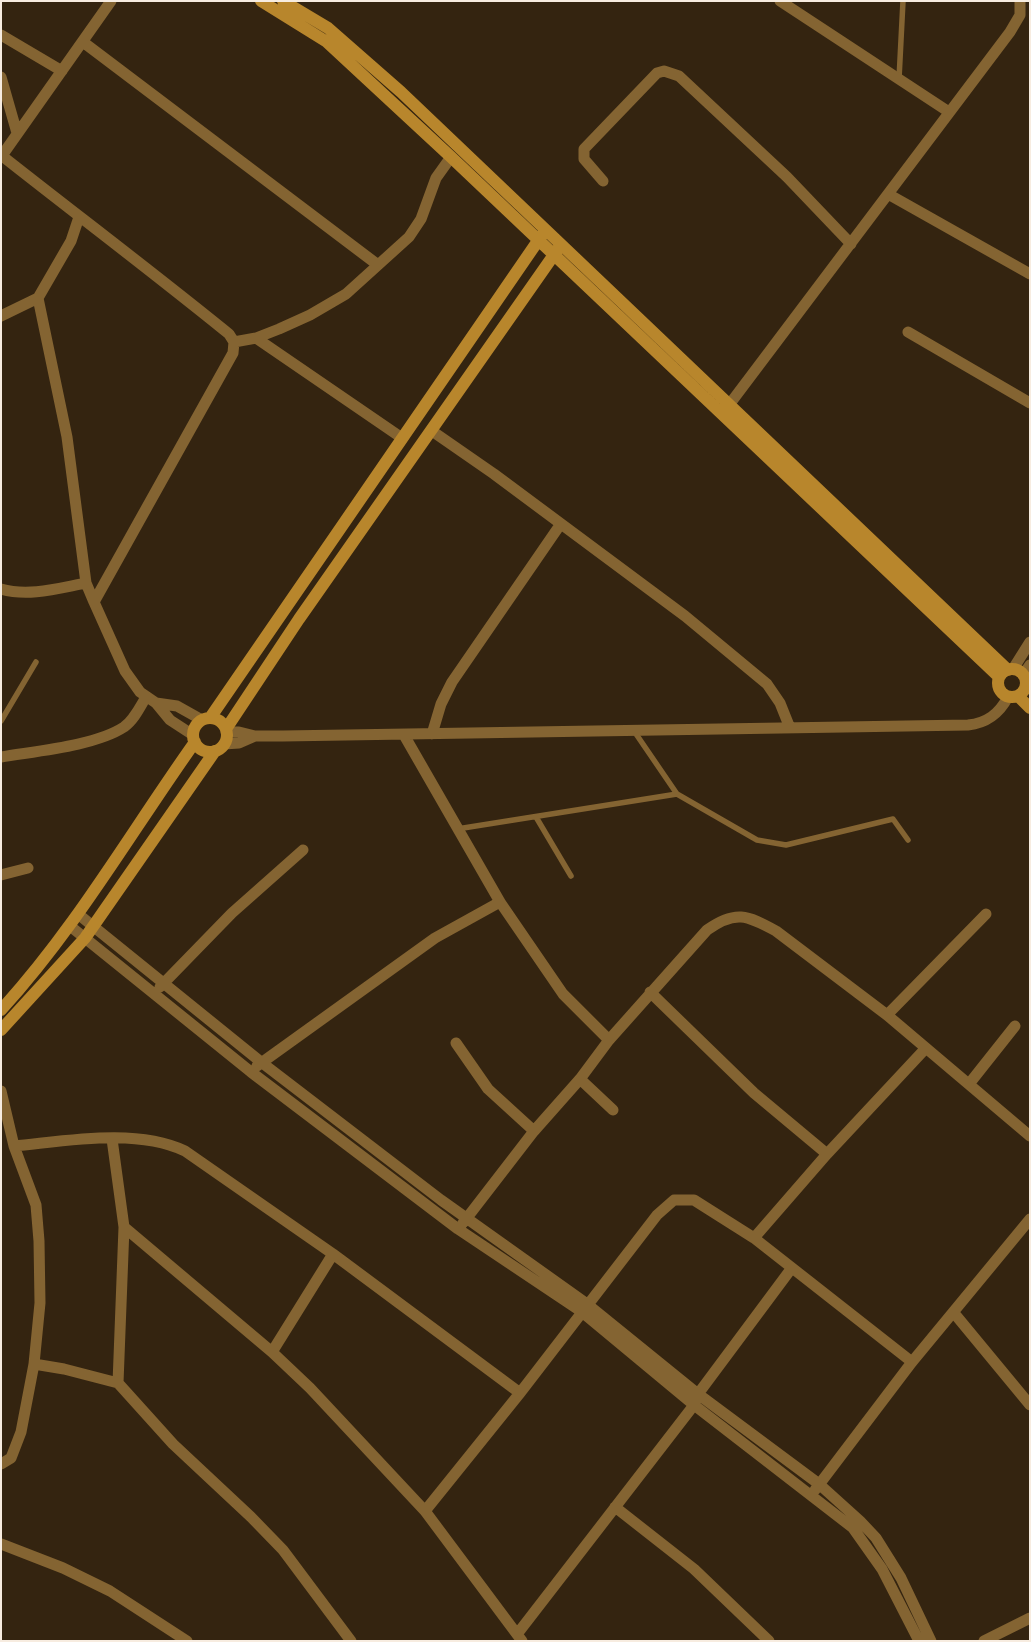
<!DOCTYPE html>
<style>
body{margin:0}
#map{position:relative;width:1031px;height:1642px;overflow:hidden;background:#342410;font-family:Poppins,sans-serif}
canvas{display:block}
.frame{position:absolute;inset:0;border:2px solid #f7ece0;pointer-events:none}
</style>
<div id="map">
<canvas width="1031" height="1642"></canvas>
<div class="frame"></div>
</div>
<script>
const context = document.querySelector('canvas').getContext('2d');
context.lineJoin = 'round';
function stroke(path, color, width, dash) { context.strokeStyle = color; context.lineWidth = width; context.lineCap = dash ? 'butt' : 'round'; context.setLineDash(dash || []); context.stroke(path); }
stroke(new Path2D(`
 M 899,79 L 903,1
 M 1,721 L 36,662
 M 634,731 L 677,794 L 757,840 L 786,845 L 893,819 L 908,840
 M 536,817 L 571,876
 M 457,829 L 677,794`), '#846432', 5.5);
stroke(new Path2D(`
 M 780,1 L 949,112
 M 1,35 L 62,71
 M 83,42 L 378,265
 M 1,77 L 17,133
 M 1,155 C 77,215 154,273 229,334 L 234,342 L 233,353 L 94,602 L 125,671 L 140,692 L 156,703 L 170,720 L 193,735
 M 1,157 L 111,1
 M 603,181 L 584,159 L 584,149 L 657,73 L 664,71 L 679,76 L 787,177 L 851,244
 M 888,194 L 1030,274
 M 38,298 L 67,437 L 86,583 L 94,602
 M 1,316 L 38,298 L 71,241 L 79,217
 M 908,332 L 1030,403
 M 256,338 L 402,438
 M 234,342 L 256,338 L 279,329 L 310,315 L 346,294 L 409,237 L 421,219 L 436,178 L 451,157
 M 729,405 L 1010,32 L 1020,15 L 1020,1
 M 432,431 L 494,474 L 685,616 L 767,684 L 780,703 L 790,728
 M 1,589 C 29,597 59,588 86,583
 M 1013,669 L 1030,642
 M 1023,675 L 1030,665
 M 156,703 L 177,706 L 202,720
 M 226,732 L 239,732 L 255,736 L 283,736 L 968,725 C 987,723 999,714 1008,697
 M 432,734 L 441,704 L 452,682 L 560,525
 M 404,735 L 500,902 L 563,994 L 609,1040
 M 224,744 L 239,743 L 255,736
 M 1,757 C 36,751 95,746 124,727 C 134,720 140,707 146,697
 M 1,875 L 28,868
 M 78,914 L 261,1062 L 441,1200 L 587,1304 L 698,1394 L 819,1484 L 860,1521 L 876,1538 L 901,1578 L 931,1641
 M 70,926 L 251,1072 L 458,1229 L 582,1312 L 694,1405 L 853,1528 L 882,1569 L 919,1641
 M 160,987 L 232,913 L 303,850
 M 650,992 L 754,1093 L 827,1154
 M 887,1015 L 986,914
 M 456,1043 L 488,1089 L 534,1131
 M 257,1066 L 435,938 L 500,902
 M 580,1079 L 613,1110
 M 969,1084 L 1015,1026
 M 1,1091 L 14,1146 L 36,1205 L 39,1241 L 40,1303 L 34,1364 L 21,1432 L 11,1458 L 1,1464
 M 112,1139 L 124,1227 L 118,1383
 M 14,1146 C 67,1141 136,1128 185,1151 L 333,1254 L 520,1393
 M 463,1223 L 534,1131 L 580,1079 L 609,1040 L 707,930 C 735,910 747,915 776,931 L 887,1015 L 1030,1136
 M 124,1227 L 272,1352 L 310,1388 L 425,1511 L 522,1641
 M 754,1238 L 827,1154 L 926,1048
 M 954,1313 L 1030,1405
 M 272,1352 L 333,1254
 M 34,1364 L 64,1369 L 118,1383 L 173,1444 L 251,1517 L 283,1550 L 351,1641
 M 815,1490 L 912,1362 L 1030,1219
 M 615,1507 L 694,1569 L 769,1641
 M 425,1511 L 520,1393 L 657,1215 L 674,1200 L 694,1200 L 754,1238 L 912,1362
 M 1,1544 L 63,1568 L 110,1591 L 187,1641
 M 518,1633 L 694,1405 L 698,1394 L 791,1269
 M 984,1641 L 1030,1618`), '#846432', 11);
stroke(new Path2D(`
 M 261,1 L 327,42 L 451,157 L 999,677
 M 283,1 L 328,28 L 401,92 L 1008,670
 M998 683a14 14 0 1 1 28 0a14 14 0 1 1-28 0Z
 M 1018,696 L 1030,708
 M 210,718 L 542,235
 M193 735a17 17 0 1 1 34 0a17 17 0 1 1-34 0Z
 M 226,729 L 299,619 L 558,249
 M 1,1010 C 76,928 131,832 195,742
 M 1,1030 L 85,938 L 215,751`), '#b8862c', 12);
</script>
